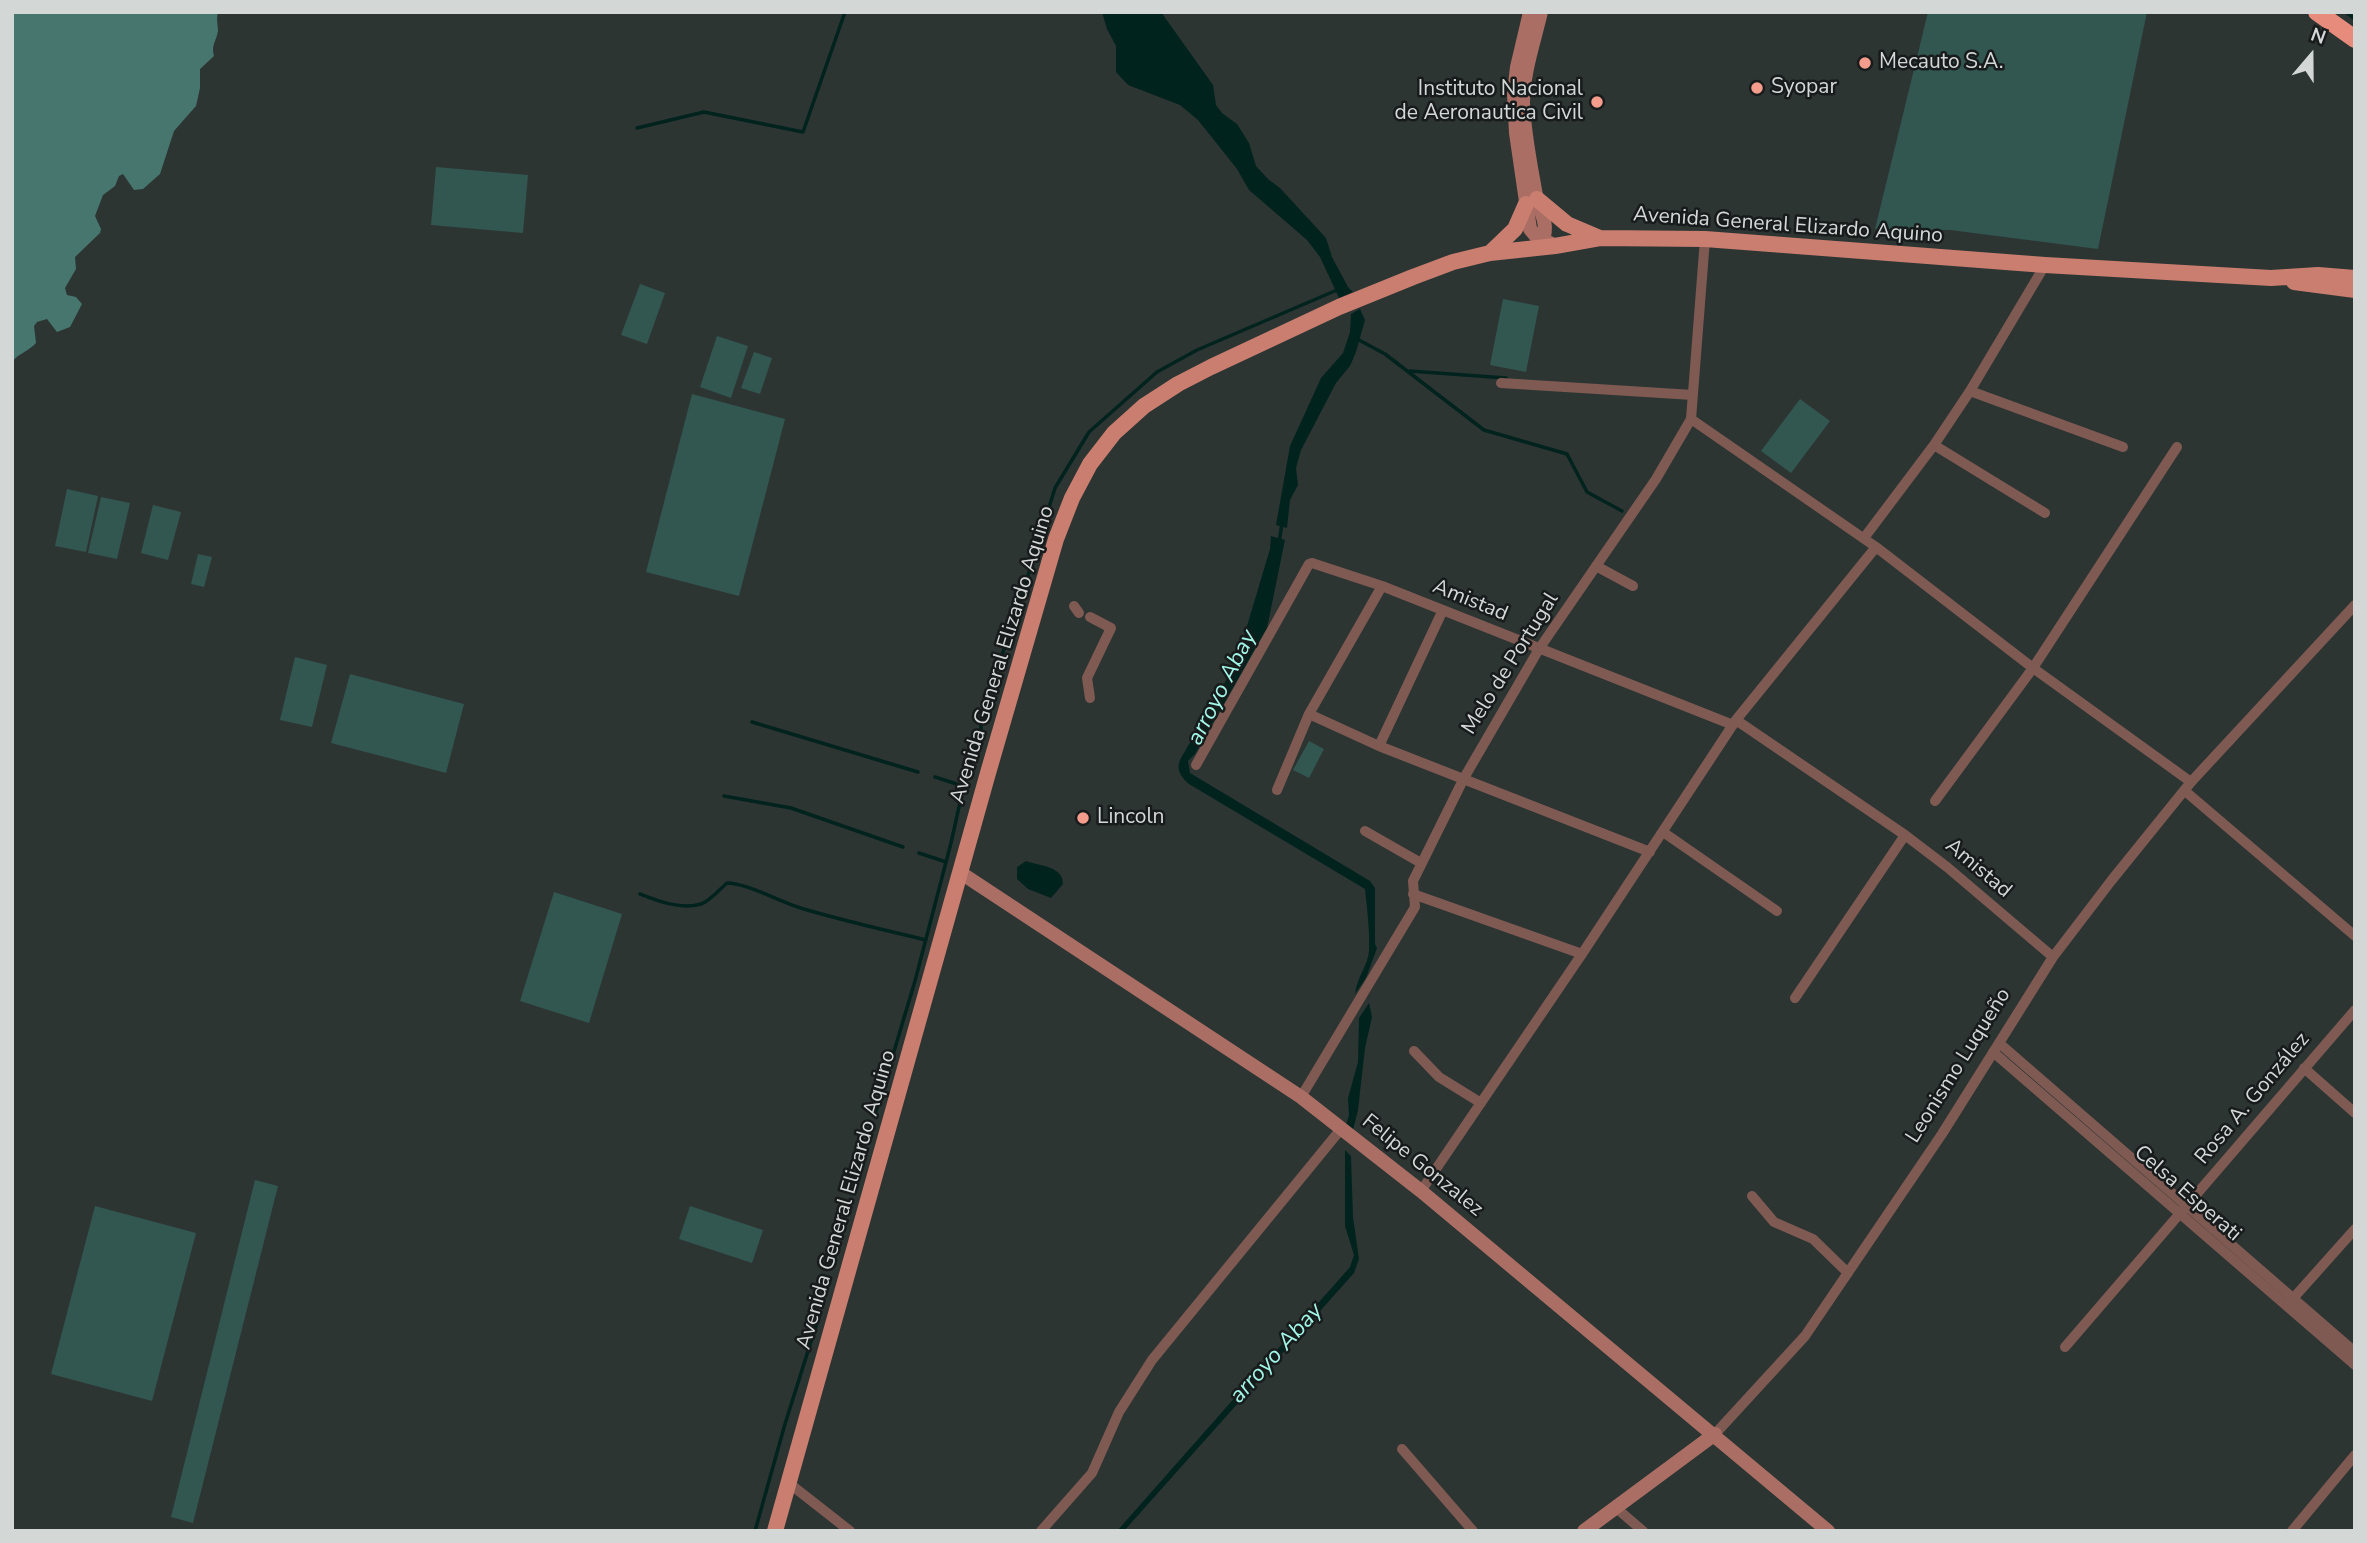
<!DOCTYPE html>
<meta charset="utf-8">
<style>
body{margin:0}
#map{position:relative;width:2367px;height:1543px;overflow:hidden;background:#2d3533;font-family:"Nunito Sans",sans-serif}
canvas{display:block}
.frame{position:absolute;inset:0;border:14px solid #d3d8d7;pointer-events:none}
.north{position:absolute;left:2276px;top:21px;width:70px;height:70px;-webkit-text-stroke:5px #181b1b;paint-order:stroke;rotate:20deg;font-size:19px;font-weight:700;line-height:28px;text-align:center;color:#d3d8d7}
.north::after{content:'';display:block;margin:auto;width:24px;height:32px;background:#d3d8d7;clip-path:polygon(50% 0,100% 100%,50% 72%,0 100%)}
</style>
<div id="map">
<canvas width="2367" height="1543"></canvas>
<div class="frame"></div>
<div class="north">N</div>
</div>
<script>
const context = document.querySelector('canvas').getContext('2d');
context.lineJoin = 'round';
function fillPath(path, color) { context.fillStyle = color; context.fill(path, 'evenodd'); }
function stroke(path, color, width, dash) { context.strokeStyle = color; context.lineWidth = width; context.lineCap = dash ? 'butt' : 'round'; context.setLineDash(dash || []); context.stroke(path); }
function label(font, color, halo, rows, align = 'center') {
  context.font = font + ' "Nunito Sans",sans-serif'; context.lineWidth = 5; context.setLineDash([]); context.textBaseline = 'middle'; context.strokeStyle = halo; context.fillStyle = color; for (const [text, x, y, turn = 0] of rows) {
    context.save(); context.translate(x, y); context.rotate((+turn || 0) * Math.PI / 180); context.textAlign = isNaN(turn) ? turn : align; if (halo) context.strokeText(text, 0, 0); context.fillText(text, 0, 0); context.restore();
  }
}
fillPath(new Path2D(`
 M 1928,12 L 2147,12 L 2098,249 L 1950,230 L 1875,229 Z
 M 436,167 L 528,175 L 523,233 L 431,225 Z
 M 640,284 L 665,293 L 647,344 L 621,335 Z
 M 1503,299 L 1539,306 L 1526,372 L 1490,365 Z
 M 717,336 L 748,346 L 731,398 L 700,387 Z
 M 754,352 L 772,358 L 760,394 L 741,388 Z
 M 692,394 L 785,419 L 739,596 L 646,572 Z
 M 1800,399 L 1830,421 L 1791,473 L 1761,451 Z
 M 67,489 L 98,496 L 86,552 L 55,546 Z
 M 101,497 L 130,503 L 117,559 L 88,553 Z
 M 153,505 L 181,512 L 168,560 L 141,553 Z
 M 198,554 L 212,557 L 204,587 L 191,584 Z
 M 295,657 L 327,665 L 312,727 L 280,720 Z
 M 350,674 L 464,704 L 446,773 L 331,743 Z
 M 1309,741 L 1324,749 L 1309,778 L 1293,770 Z
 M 554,892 L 622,914 L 589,1023 L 520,1001 Z
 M 255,1180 L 278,1186 L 193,1523 L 171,1517 Z
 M 95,1206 L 196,1233 L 152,1401 L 51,1374 Z
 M 690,1206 L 763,1230 L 752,1263 L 679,1239 Z`), '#325650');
fillPath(new Path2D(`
 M 12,12 L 218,12 C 216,19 218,25 218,31 C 216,42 211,45 214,56 L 200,69 L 200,88 L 196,106 L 174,131 L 160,174 L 143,189 L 134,190 L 123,174 L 119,176 L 115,186 L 103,195 L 95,216 L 101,229 L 100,233 L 75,257 L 76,269 L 65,288 L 67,295 L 76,297 L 82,304 L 70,327 L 57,332 L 47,319 L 37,322 L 34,326 L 36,343 C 29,351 19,353 12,362 Z`), '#46766e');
fillPath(new Path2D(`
 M 1102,12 L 1161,12 L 1213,85 L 1216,105 L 1222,113 L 1237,124 L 1249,143 L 1256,166 L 1268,179 L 1280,188 L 1326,238 L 1332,257 L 1348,287 L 1353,292 L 1339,298 L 1320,257 L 1307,240 L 1249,190 L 1237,169 L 1198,120 L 1180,105 L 1128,85 L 1116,72 L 1116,46 L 1107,29 Z
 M 1360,309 L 1365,320 L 1356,352 L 1350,366 L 1336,383 L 1301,450 L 1296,468 L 1298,485 L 1290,500 L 1287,528 L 1276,525 L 1290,446 L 1321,378 L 1343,353 L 1350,332 L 1351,314 Z
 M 1271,536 L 1285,540 L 1267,628 L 1195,754 L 1188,761 L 1190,773 L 1370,881 L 1375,888 L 1375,944 L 1377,948 L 1366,978 L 1355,994 C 1357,977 1368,965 1369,951 C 1370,931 1367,909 1365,889 L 1189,784 C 1181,777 1175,769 1181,758 L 1243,651 L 1244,636 L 1270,549 Z
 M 1026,861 C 1040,866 1063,866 1063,884 L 1051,898 L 1028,889 L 1017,879 L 1017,867 Z
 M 1369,1003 L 1372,1017 L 1365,1048 L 1358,1110 L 1353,1130 L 1346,1125 L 1349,1115 L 1348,1098 L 1358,1062 L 1359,1018 Z
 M 1345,1150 L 1351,1156 L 1353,1217 L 1359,1259 L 1354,1273 L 1124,1531 L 1117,1531 L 1350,1267 L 1354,1255 L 1345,1226 Z`), '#00231e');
stroke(new Path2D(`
 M 2346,12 L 2355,19
 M 637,128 L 704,112 L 803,132 L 845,12
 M 1359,340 L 1385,354 L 1484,430 L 1567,454 L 1587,492 L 1622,511
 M 1410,371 L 1506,378
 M 1279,543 L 1282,523
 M 990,684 L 1009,637 L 1055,488 L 1089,432 L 1157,372 L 1197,350 L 1337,290
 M 752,722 L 918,772
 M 935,777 L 963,786
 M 724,796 L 791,808 L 903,847
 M 919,853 L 946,862
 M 640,894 C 658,901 681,910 701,904 C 710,901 720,889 727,883 C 747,883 782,903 804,909 C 844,921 885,930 926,940
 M 875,1115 L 915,981 L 951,843 L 965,780 L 981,732 L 981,725
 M 755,1531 L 785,1424 L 820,1313`), '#00231e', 3.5);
stroke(new Path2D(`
 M 1501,383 L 1693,395
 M 1970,391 L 2123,447
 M 1691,419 L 1876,547 L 2033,668 L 2191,782
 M 1934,445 L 2045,513
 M 1864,538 L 1934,445 L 1970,391 L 2045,265
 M 1596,566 L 1633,586
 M 1074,606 L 1079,613
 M 1090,617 L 1111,628 L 1087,678 L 1090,698
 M 1309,714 L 1379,746 L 1650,852
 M 1736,720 L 1905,835 L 1947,867 L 2053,957
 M 1379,746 L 1442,612
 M 1196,765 L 1309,564 L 1312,563 L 1382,586 L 1733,725
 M 1277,790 L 1309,714 L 1382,586
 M 2185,791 L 2355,936
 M 1935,801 L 2033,668 L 2177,447
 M 1365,831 L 1421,863
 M 1663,832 L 1777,911
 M 1413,894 L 1582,954
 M 1795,998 L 1905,835
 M 1999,1043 L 2355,1352
 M 1414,1051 L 1439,1077 L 1481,1103
 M 1993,1052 L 2355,1365
 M 2304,1068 L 2355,1113
 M 1301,1097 L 1415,907 L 1413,881 L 1464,778 L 1539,649 L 1656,479 L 1691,419 L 1705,239
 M 1421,1191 L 1582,954 L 1736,720 L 1876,547
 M 1752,1196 L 1774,1222 L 1813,1239 L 1848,1273
 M 2289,1303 L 2355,1229
 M 2065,1347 L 2355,1010
 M 1715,1434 L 1805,1336 L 1942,1134 L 2053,957 L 2111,881 L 2191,782 L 2355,605
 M 1402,1449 L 1473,1531
 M 790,1484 L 850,1531
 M 1615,1507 L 1643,1531
 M 1041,1531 L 1092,1473 L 1119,1412 L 1152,1360 L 1341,1129
 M 2292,1531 L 2355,1455`), '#7f5a53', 10);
stroke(new Path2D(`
 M 1530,12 L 1517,67 L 1514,94 L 1516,133 L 1530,229 L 1535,235 L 1555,246
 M 1538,245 C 1554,230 1538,209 1535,190 C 1530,162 1524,132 1523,103 C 1523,73 1534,42 1541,12
 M 961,873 L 1301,1097 L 1421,1191 L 1828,1531
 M 1584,1531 L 1715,1434`), '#aa6e64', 14);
stroke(new Path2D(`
 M 1537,199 L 1567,224 L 1600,238
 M 1490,253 L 1515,229 L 1526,204
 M 2294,282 L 2355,290
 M 775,1531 L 988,773 L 1056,539 L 1072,498 L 1090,464 L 1114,433 L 1144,406 L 1178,384 L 1211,367 L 1339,307 L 1413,277 L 1453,262 L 1490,253 L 1555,246 L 1600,238 L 1705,239 L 2045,265 L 2271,278 L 2318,275 L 2355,278`), '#ca7e70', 16);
stroke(new Path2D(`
 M 2317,12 L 2355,39`), '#e78c7c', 18);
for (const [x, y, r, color] of [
 [1865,63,7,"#f49d8d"],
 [1757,88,7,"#f49d8d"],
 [1597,102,7,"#f49d8d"],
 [1083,818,7,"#f49d8d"]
]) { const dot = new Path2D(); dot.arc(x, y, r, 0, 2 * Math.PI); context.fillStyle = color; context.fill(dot); stroke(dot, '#181b1b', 2.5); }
label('21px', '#d3d8d7', '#181b1b', [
 ["Mecauto S.A.",1879,63],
 ["Syopar",1771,88],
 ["Instituto Nacional",1583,90,"right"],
 ["de Aeronautica Civil",1583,114,"right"],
 ["Lincoln",1097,818]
], 'left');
label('21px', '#d3d8d7', '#181b1b', [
 ["Avenida General Elizardo Aquino",1788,226,4],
 ["Amistad",1470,601,22],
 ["Avenida General Elizardo Aquino",1003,655,-73],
 ["Melo de Portugal",1511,664,-58],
 ["Amistad",1978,869,40],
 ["Leonismo Luqueño",1959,1066,-58],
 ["Rosa A. González",2253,1099,-50],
 ["Felipe Gonzalez",1422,1166,39],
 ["Celsa Esperati",2187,1194,41],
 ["Avenida General Elizardo Aquino",847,1200,-74]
]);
label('italic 23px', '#a1f6e7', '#181b1b', [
 ["arroyo Abay",1223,688,-63],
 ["arroyo Abay",1277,1354,-48]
]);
</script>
